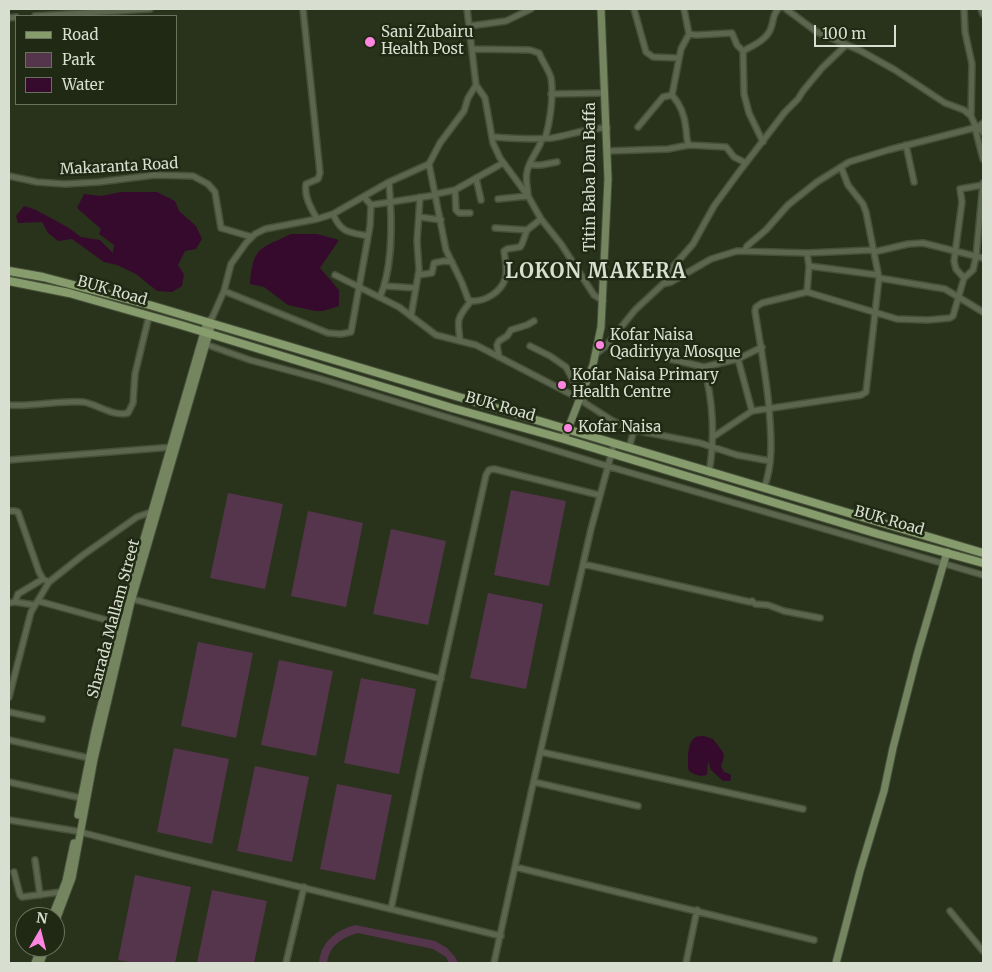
<!DOCTYPE html>
<style>
body{margin:0}
#map{position:relative;width:992px;height:972px;overflow:hidden;background:#29331c;font-family:Merriweather,serif}
canvas{display:block}
.frame{position:absolute;inset:0;border:10px solid #d8dfd0;pointer-events:none}
.legend{position:absolute;left:15px;top:15px;width:162px;height:90px;box-sizing:border-box;background:#202913;border:1px solid #6a725f;margin:0;padding:6px 9px;list-style:none;font-size:15px;color:#d8dfd0}
.legend li{display:flex;align-items:center;gap:10px;height:25px}
.legend b{width:25px;border:1px solid #6a725f}
.north{position:absolute;left:15px;top:907px;width:50px;height:50px;box-sizing:border-box;background:#202913;border:1px solid #6a725f;border-radius:50%;rotate:8deg;font-size:14px;font-weight:700;line-height:20px;text-align:center;color:#d8dfd0}
.north::after{content:'';display:block;margin:auto;width:18px;height:22px;background:#fe86e1;clip-path:polygon(50% 0,100% 100%,50% 72%,0 100%)}
.scale{position:absolute;left:814px;top:25px;width:82px;height:22px;box-sizing:border-box;border:2px solid #d8dfd0;border-top:0;padding-left:6px;font-size:15px;line-height:18px;white-space:nowrap;color:#d8dfd0;-webkit-text-stroke:4px #202913;paint-order:stroke}
</style>
<div id="map">
<canvas width="992" height="972"></canvas>
<div class="frame"></div>
<ul class="legend">
<li><b style="height:6px;background:#879c6c"></b>Road</li>
<li><b style="height:14px;background:#55354c"></b>Park</li>
<li><b style="height:14px;background:#360a2d"></b>Water</li>
</ul>
<div class="north">N</div>
<div class="scale">100 m</div>
</div>
<script>
const context = document.querySelector('canvas').getContext('2d');
context.lineJoin = 'round';
function fillPath(path, color) { context.fillStyle = color; context.fill(path, 'evenodd'); }
function stroke(path, color, width, dash) { context.strokeStyle = color; context.lineWidth = width; context.lineCap = dash ? 'butt' : 'round'; context.setLineDash(dash || []); context.stroke(path); }
function label(font, color, halo, rows, align = 'center') {
  context.font = font + ' Merriweather,serif'; context.lineWidth = 5; context.setLineDash([]); context.textBaseline = 'middle'; context.strokeStyle = halo; context.fillStyle = color; for (const [text, x, y, turn = 0] of rows) {
    context.save(); context.translate(x, y); context.rotate((+turn || 0) * Math.PI / 180); context.textAlign = isNaN(turn) ? turn : align; if (halo) context.strokeText(text, 0, 0); context.fillText(text, 0, 0); context.restore();
  }
}
fillPath(new Path2D(`
 M 511,490 L 566,501 L 549,586 L 494,575 Z
 M 228,493 L 283,504 L 265,589 L 210,578 Z
 M 308,511 L 363,523 L 346,607 L 291,596 Z
 M 391,529 L 446,541 L 428,625 L 373,614 Z
 M 488,593 L 543,604 L 526,689 L 470,678 Z
 M 198,642 L 253,653 L 236,738 L 181,726 Z
 M 279,660 L 333,671 L 316,756 L 261,745 Z
 M 361,678 L 416,689 L 399,774 L 344,763 Z
 M 174,748 L 229,759 L 212,844 L 157,832 Z
 M 255,766 L 309,777 L 292,862 L 237,851 Z
 M 337,784 L 392,795 L 375,880 L 320,869 Z
 M 135,875 L 191,887 L 175,963 L 133,963 L 118,960 Z
 M 212,890 L 267,901 L 254,963 L 197,963 Z
 M 355,925 L 435,941 L 447,948 L 455,957 L 458,963 L 449,963 L 446,957 L 433,949 L 358,933 C 341,938 330,945 327,963 L 319,963 C 321,942 335,931 355,925 Z`), '#55354c');
fillPath(new Path2D(`
 M 121,192 L 157,192 L 175,201 L 179,211 L 196,226 L 202,239 L 196,249 L 185,251 L 178,265 L 184,274 L 182,286 L 172,292 L 157,291 L 136,274 L 117,265 L 104,262 L 72,239 L 58,241 L 48,233 L 42,222 L 18,223 L 16,216 L 24,206 L 36,210 L 69,228 L 81,237 L 100,240 L 113,253 L 114,245 L 99,234 L 101,229 L 77,208 L 84,194 L 101,196 Z
 M 291,234 L 317,234 L 339,240 L 320,268 L 339,290 L 339,306 L 323,311 L 315,311 L 288,305 L 264,287 L 250,284 C 253,246 260,249 291,234 Z
 M 704,736 L 713,739 L 723,752 L 724,757 L 721,766 L 724,772 L 730,774 L 731,777 L 730,781 L 723,781 L 711,770 L 708,761 L 707,775 C 700,777 695,775 689,771 C 687,764 687,740 696,737 C 697,736 703,736 704,736 Z`), '#360a2d');
const street = new Path2D(`
 M 303,9 L 320,173 L 318,179 L 306,184 C 304,197 311,208 317,219
 M 634,9 L 646,52 L 653,57 L 679,58
 M 786,9 L 817,32 L 861,51 L 895,70 L 945,103 L 964,110 L 971,116
 M 964,9 L 965,32 L 972,64 L 971,116 L 975,125 L 983,132
 M 981,9 L 983,14
 M 35,16 L 150,9
 M 9,18 L 16,17
 M 470,26 L 506,21 L 531,9
 M 689,34 L 696,35 L 732,33 L 737,45 L 743,51 L 744,94 L 749,113 L 763,142
 M 473,49 L 530,50 L 539,53 C 542,61 549,70 551,78 C 554,94 550,123 545,138
 M 743,51 C 752,46 767,40 771,28 C 774,20 772,16 778,9
 M 476,85 L 485,98 L 493,143 L 500,158 L 528,196 L 541,219 L 561,244 L 594,295 L 603,301
 M 551,94 L 605,93
 M 672,95 L 681,49 L 689,34 L 684,9
 M 672,95 C 680,104 685,117 686,129 C 687,135 686,140 689,145
 M 638,127 L 663,97 L 672,95
 M 975,128 L 983,159
 M 492,137 C 512,138 532,140 552,138 C 570,135 587,128 607,128
 M 906,145 L 914,182
 M 607,151 L 668,149 L 689,145 L 726,147 L 734,157 L 746,163
 M 429,164 L 446,250 L 462,283 L 468,299 L 471,301
 M 530,165 L 541,165 L 557,162
 M 9,176 L 37,182 L 65,184 L 99,182 L 155,175 L 193,176 L 208,184 L 215,192 L 221,228 L 252,237
 M 476,178 L 481,200
 M 455,190 L 456,210 L 459,213 L 470,213
 M 436,194 L 455,190 L 503,163
 M 498,199 L 528,196 C 528,187 525,180 527,172 C 529,160 539,150 542,139
 M 371,205 L 436,195
 M 333,214 C 341,233 349,232 368,236
 M 420,217 L 441,220
 M 495,228 L 527,230
 M 745,250 L 747,246 L 766,230 L 788,205 L 817,182 L 849,162 L 888,150 L 978,127 L 983,123
 M 874,252 L 908,244 L 923,243 L 983,258
 M 809,266 L 878,275
 M 335,275 L 399,307 L 436,335 L 476,345 L 580,399
 M 418,275 L 432,273 L 434,263 L 444,261 L 452,262
 M 879,278 L 945,289 L 983,312
 M 964,278 L 956,269 L 954,261 L 962,202 L 960,189 L 983,185
 M 663,284 L 671,282 L 711,259 L 737,251 L 807,253 L 873,250
 M 385,286 L 416,288
 M 224,291 L 328,333 L 341,334 L 351,332 L 370,226 L 371,205 L 364,197
 M 807,292 L 809,266 L 807,253
 M 380,297 C 394,264 392,217 389,182
 M 411,316 L 419,270 L 417,241 L 420,197
 M 207,322 L 212,318 L 224,291 L 231,264 L 246,243 L 255,234 L 265,229 L 317,219 L 333,214 L 389,182 L 429,164 L 440,143 L 464,111 L 468,98 L 476,85 L 467,9
 M 460,340 C 457,319 457,318 471,301 C 485,302 501,292 505,279 C 508,270 505,260 504,251 L 507,249 L 520,247 L 522,244 L 527,230 L 541,219
 M 205,344 L 250,360 L 321,379 L 607,466 L 983,575
 M 530,346 L 550,356 L 566,367 L 585,403 L 613,421 L 634,430 L 700,443 L 737,455 L 770,461
 M 597,353 L 606,346 L 635,310 L 663,284 L 671,269 L 693,244 L 714,206 L 739,172 L 785,112 L 798,99 L 803,91 L 822,68 L 846,45
 M 499,357 L 497,345 L 499,341 L 507,336 L 511,330 L 527,325 L 534,321
 M 670,359 L 704,367 L 738,359 L 762,347
 M 738,359 L 752,411
 M 704,367 C 713,401 715,438 709,473
 M 9,405 C 34,407 58,400 83,402 C 98,404 112,417 128,413 L 133,403 L 135,374 L 149,316
 M 713,437 L 752,411 L 861,395 L 866,392 L 879,278 L 866,212 L 863,204 L 848,185 L 841,167
 M 629,448 L 634,430
 M 9,460 L 173,447
 M 764,488 C 774,462 771,435 769,407 C 766,375 760,343 755,311 L 756,307 L 762,303 L 807,292 L 897,319 L 928,320 L 950,318 L 953,316 L 964,278 L 973,270 L 976,257 L 983,183
 M 9,511 L 14,511 L 18,512 L 39,572 L 43,579 L 49,582
 M 583,564 L 750,602 L 752,601 L 755,604 L 768,605 L 784,611 L 820,618
 M 132,599 L 441,679
 M 38,601 L 121,624
 M 15,602 L 18,594 L 43,579
 M 9,603 L 15,602 L 35,605
 M 9,697 L 31,612 L 49,582 L 83,555 L 137,517 L 154,511
 M 9,712 L 42,719
 M 9,740 L 89,758
 M 541,752 L 803,809
 M 9,782 L 81,798
 M 534,782 L 638,806
 M 9,820 L 76,831
 M 80,832 L 169,855 L 501,936
 M 35,860 L 40,895
 M 515,867 L 814,940
 M 14,872 L 20,895 L 22,897 L 61,892
 M 391,909 L 420,771 L 486,475 L 489,470 L 494,469 L 599,495
 M 950,911 L 983,951
 M 286,963 L 304,887
 M 494,963 L 531,793 L 591,529 L 614,444
 M 686,963 L 697,910`);
const secondary = new Path2D(`
 M 564,439 L 593,365 L 601,327 L 608,179 L 601,9
 M 78,815 L 95,731 L 130,587 L 207,322
 M 52,917 L 66,881 L 74,843
 M 55,923 L 72,878 L 94,759 L 131,602 L 212,323
 M 35,963 L 41,947
 M 40,963 L 46,947
 M 836,963 L 860,871 L 884,791 L 893,748 L 917,655 L 947,552`);
const primary = new Path2D(`
 M 9,271 L 43,277 L 153,306 L 983,553
 M 9,281 L 69,293 L 181,325 L 452,408 L 564,439 L 878,534 L 983,563`);
stroke(street, '#454f39', 8);
stroke(secondary, '#454f39', 9);
stroke(primary, '#454f39', 10);
stroke(street, '#5c664f', 5);
stroke(secondary, '#748560', 7);
stroke(primary, '#879c6c', 8);
for (const [x, y, r, color] of [
 [370,42,6,"#fe86e1"],
 [600,345,5,"#fe86e1"],
 [562,385,5,"#fe86e1"],
 [568,428,5,"#fe86e1"]
]) { const dot = new Path2D(); dot.arc(x, y, r, 0, 2 * Math.PI); context.fillStyle = color; context.fill(dot); stroke(dot, '#202913', 2); }
label('15px', '#d8dfd0', '#202913', [
 ["Sani Zubairu",381,33],
 ["Health Post",381,50],
 ["Kofar Naisa",610,336],
 ["Qadiriyya Mosque",610,353],
 ["Kofar Naisa Primary",572,376],
 ["Health Centre",572,393],
 ["Kofar Naisa",578,428]
], 'left');
label('15px', '#d8dfd0', '#202913', [
 ["Makaranta Road",119,167,-3],
 ["Titin Baba Dan Baffa",591,177,-90],
 ["BUK Road",112,291,16],
 ["BUK Road",500,407,16],
 ["BUK Road",889,521,16],
 ["Sharada Mallam Street",114,619,-75]
]);
context.letterSpacing = '1px';
label('bold 20px', '#d8dfd0', '#202913', [
 ["LOKON MAKERA",596,272]
]);
context.letterSpacing = '0px';
</script>
